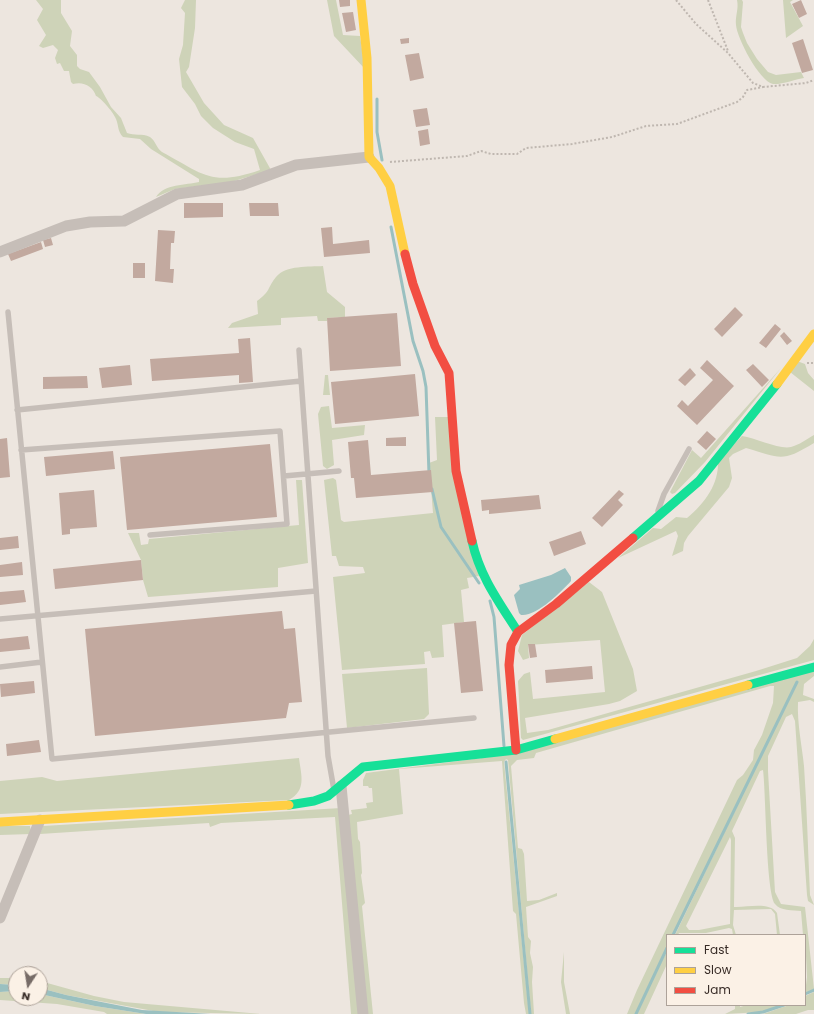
<!DOCTYPE html>
<style>
body{margin:0}
#map{position:relative;width:814px;height:1014px;overflow:hidden;background:#ede6df;font-family:Poppins,sans-serif}
canvas{display:block}
.legend{position:absolute;left:666px;top:934px;width:140px;height:72px;box-sizing:border-box;background:#fbf1e6;border:1px solid #ada299;margin:0;padding:5px 7px;list-style:none;font-size:12px;color:#372b26}
.legend li{display:flex;align-items:center;gap:8px;height:20px}
.legend b{width:20px;border:1px solid #ada299}
.north{position:absolute;left:8px;top:966px;width:40px;height:40px;box-sizing:border-box;background:#fbf1e6;border:1px solid #ada299;border-radius:50%;rotate:192deg;font-size:11px;font-weight:700;line-height:16px;text-align:center;color:#372b26}
.north::after{content:'';display:block;margin:auto;width:14px;height:18px;background:#776c67;clip-path:polygon(50% 0,100% 100%,50% 72%,0 100%)}
</style>
<div id="map">
<canvas width="814" height="1014"></canvas>
<ul class="legend">
<li><b style="height:5px;background:#16e098"></b>Fast</li>
<li><b style="height:5px;background:#ffcf43"></b>Slow</li>
<li><b style="height:5px;background:#f24e42"></b>Jam</li>
</ul>
<div class="north">N</div>
</div>
<script>
const context = document.querySelector('canvas').getContext('2d');
context.lineJoin = 'round';
function fillPath(path, color) { context.fillStyle = color; context.fill(path, 'evenodd'); }
function stroke(path, color, width, dash) { context.strokeStyle = color; context.lineWidth = width; context.lineCap = dash ? 'butt' : 'round'; context.setLineDash(dash || []); context.stroke(path); }
fillPath(new Path2D(`
 M 36,0 L 61,0 L 61,13 L 72,31 L 70,46 L 77,55 L 77,66 L 80,69 L 89,72 L 100,87 L 111,107 L 121,118 L 127,133 C 134,136 142,133 150,137 C 156,141 156,148 162,152 C 203,174 211,187 260,170 L 254,149 L 235,142 L 213,128 L 201,116 L 195,104 L 182,87 L 179,59 L 183,45 L 185,13 L 181,8 L 185,0 L 196,0 L 195,28 L 189,67 L 186,72 L 204,103 L 224,125 L 253,138 L 271,170 L 231,182 L 175,189 L 156,197 C 164,184 186,185 199,182 L 199,179 L 151,149 L 140,139 L 123,137 C 117,131 119,124 115,117 C 113,112 100,97 96,96 C 93,86 83,81 73,84 L 71,82 L 69,71 L 64,71 L 60,63 L 57,64 L 55,58 L 58,50 L 53,45 L 43,48 L 39,46 L 46,35 L 37,20 L 43,9 Z
 M 327,0 L 336,0 L 343,35 L 360,36 L 365,69 L 334,36 Z
 M 737,0 L 742,0 L 743,2 L 741,27 L 743,33 L 747,43 L 757,59 L 768,72 L 776,75 L 801,72 L 804,78 C 797,79 780,85 773,84 C 759,81 737,38 736,25 C 735,16 739,9 737,0 Z
 M 783,0 L 793,0 L 790,2 L 803,26 L 786,38 Z
 M 323,266 L 327,292 L 345,307 L 345,317 L 327,318 L 327,321 L 318,321 L 317,316 L 281,318 L 281,325 L 228,328 L 232,323 L 258,314 L 257,301 C 271,291 267,288 276,277 C 286,265 309,267 323,266 Z
 M 797,361 L 805,364 L 808,373 L 814,380 L 814,391 L 790,372 Z
 M 781,368 L 705,462 L 675,493 L 672,494 L 670,492 L 692,450 L 701,458 Z
 M 325,375 L 328,375 L 330,395 L 323,395 Z
 M 329,406 L 332,428 L 365,425 L 364,435 L 332,440 L 334,465 L 327,469 L 323,466 L 318,414 L 321,407 Z
 M 435,417 L 449,417 L 479,576 L 467,578 L 469,588 L 461,590 L 464,622 L 442,625 L 444,657 L 432,658 L 430,651 L 424,652 L 425,664 L 342,670 L 333,577 L 365,573 L 363,567 L 339,566 L 336,556 L 332,556 L 324,480 L 333,478 L 336,480 L 341,520 L 344,522 L 433,513 L 429,463 L 437,460 Z
 M 814,435 L 814,443 C 781,463 781,458 746,448 L 733,454 L 729,458 L 732,478 L 729,487 L 688,536 L 684,543 L 683,551 L 672,556 L 678,536 L 676,531 L 618,558 L 653,528 L 661,529 L 676,517 L 687,518 C 705,503 719,484 718,461 L 742,436 C 756,438 780,450 791,447 C 799,445 807,439 814,435 Z
 M 296,480 L 302,480 L 308,563 L 278,568 L 278,587 L 148,597 L 143,580 L 141,560 L 128,533 L 139,533 L 141,545 L 148,544 L 149,539 L 299,525 Z
 M 589,582 L 602,592 L 633,669 L 637,691 L 620,701 L 609,704 L 525,718 L 527,733 L 548,730 L 756,671 L 797,658 L 810,646 L 814,639 L 814,660 L 523,740 L 521,738 L 518,681 L 524,674 L 530,672 L 533,699 L 605,692 L 600,640 L 528,645 L 529,658 L 523,660 L 518,651 L 522,635 Z
 M 427,668 L 429,714 L 424,719 L 347,728 L 342,674 Z
 M 814,669 L 814,676 L 804,684 L 803,695 L 814,699 L 814,702 L 810,700 L 798,702 C 797,723 802,746 804,766 C 807,809 808,852 810,895 L 814,905 L 808,901 L 807,895 L 795,721 L 792,714 L 786,717 L 768,756 L 768,771 L 775,892 L 781,904 L 805,907 L 814,989 L 805,993 L 807,977 L 805,935 L 803,935 L 801,911 C 793,910 780,911 775,904 C 766,892 766,793 763,770 L 760,771 L 732,831 L 735,838 L 734,907 C 746,908 769,901 777,913 L 780,935 L 777,935 L 775,914 L 771,909 L 734,910 L 733,925 L 736,935 L 733,935 L 732,929 L 729,928 L 706,933 L 679,933 L 678,935 L 675,935 L 797,682 L 672,935 L 667,935 L 667,946 L 635,1014 L 627,1014 L 637,990 L 737,780 L 743,775 L 753,760 L 754,750 L 762,735 L 773,703 L 774,686 L 770,686 L 536,753 L 534,758 L 517,760 L 511,766 L 518,848 L 522,849 L 524,854 L 527,901 L 539,900 L 557,893 L 557,896 L 526,907 L 528,937 L 531,941 L 530,953 L 533,967 L 532,982 L 534,1014 L 531,1014 L 508,760 L 506,759 L 504,762 L 529,1014 L 526,1014 L 524,1003 L 516,914 L 513,911 L 502,761 L 399,769 L 403,814 L 357,822 L 358,839 L 360,842 L 362,873 L 361,875 L 365,903 L 362,906 L 373,1014 L 367,1014 L 348,815 L 352,814 L 351,810 L 367,808 L 366,803 L 373,802 L 372,788 L 369,788 L 368,786 L 363,786 L 363,780 L 366,773 L 505,755 ZM 730,837 L 731,840 L 730,924 L 699,930 L 689,930 L 686,926 Z
 M 299,758 C 301,775 307,790 289,800 L 0,814 L 0,781 L 42,777 L 57,781 Z
 M 341,808 L 360,1014 L 351,1014 L 335,817 L 221,823 L 210,827 L 209,823 L 40,834 L 43,826 Z
 M 0,826 L 30,826 L 31,834 L 0,835 Z
 M 667,951 L 667,964 L 644,1014 L 636,1014 Z
 M 564,952 L 564,982 L 570,1014 L 566,1014 L 561,982 Z
 M 0,978 L 16,978 L 16,985 L 0,984 Z
 M 40,981 L 94,996 L 124,1002 L 261,1014 L 159,1012 L 66,995 L 40,988 Z
 M 16,991 L 16,998 L 40,998 L 40,994 L 95,1006 L 146,1014 L 107,1014 L 104,1012 L 57,1004 L 0,1000 L 0,992 Z
 M 814,992 L 814,1010 L 808,1010 L 796,1014 L 763,1014 L 789,1005 L 805,1005 L 805,996 Z
 M 735,1005 L 740,1005 L 740,1007 L 747,1005 L 781,1005 L 762,1012 L 725,1014 L 735,1009 Z`), '#ced3b8');
fillPath(new Path2D(`
 M 565,568 L 571,577 L 571,581 C 561,592 536,617 521,615 L 519,613 L 514,595 L 520,589 L 519,585 L 551,575 Z
 M 0,984 L 16,985 L 16,991 L 0,992 Z
 M 40,988 L 66,995 L 142,1010 L 211,1014 L 146,1014 L 95,1006 L 40,994 Z`), '#9ac0c0');
stroke(new Path2D(`
 M 377,99 L 377,132 L 382,160
 M 391,227 L 413,341 L 423,371 L 426,387 L 429,474
 M 432,489 L 441,527 L 479,583
 M 490,601 L 494,617 L 504,746
 M 506,762 L 530,1014
 M 673,935 L 797,682
 M 805,994 L 814,990
 M 636,1014 L 667,948
 M 748,1014 L 763,1012 L 784,1005`), '#9ac0c0', 3);
fillPath(new Path2D(`
 M 339,0 L 350,0 L 350,6 L 340,7 Z
 M 801,0 L 807,14 L 799,18 L 792,4 Z
 M 353,12 L 356,30 L 346,32 L 342,13 Z
 M 409,38 L 409,43 L 401,44 L 400,39 Z
 M 803,39 L 813,70 L 802,73 L 792,43 Z
 M 419,53 L 424,78 L 410,81 L 405,55 Z
 M 427,108 L 430,125 L 416,127 L 413,110 Z
 M 428,129 L 430,144 L 420,146 L 418,131 Z
 M 184,203 L 223,203 L 223,217 L 184,218 Z
 M 249,203 L 278,203 L 279,216 L 250,216 Z
 M 332,227 L 333,244 L 369,240 L 370,253 L 324,257 L 321,228 Z
 M 158,230 L 175,231 L 174,243 L 171,243 L 170,269 L 174,269 L 173,283 L 155,281 Z
 M 51,238 L 53,245 L 45,247 L 43,240 Z
 M 41,242 L 43,249 L 11,261 L 8,254 Z
 M 133,263 L 145,263 L 145,278 L 133,278 Z
 M 735,307 L 743,315 L 722,337 L 714,329 Z
 M 397,313 L 401,366 L 330,371 L 327,318 Z
 M 775,324 L 781,329 L 766,348 L 759,343 Z
 M 784,332 L 792,341 L 787,345 L 780,336 Z
 M 250,338 L 253,382 L 239,383 L 239,375 L 152,381 L 150,359 L 239,353 L 238,339 Z
 M 707,360 L 734,386 L 697,425 L 677,406 L 682,400 L 688,406 L 713,380 L 700,368 Z
 M 753,364 L 769,380 L 762,387 L 746,370 Z
 M 130,365 L 132,385 L 102,388 L 99,368 Z
 M 690,368 L 696,375 L 685,386 L 678,380 Z
 M 415,374 L 419,416 L 335,424 L 331,382 Z
 M 87,376 L 88,388 L 43,389 L 43,377 Z
 M 707,431 L 716,439 L 706,450 L 697,442 Z
 M 406,437 L 406,446 L 386,446 L 386,438 Z
 M 7,438 L 10,477 L 0,478 L 0,439 Z
 M 368,440 L 371,475 L 431,470 L 433,492 L 356,498 L 354,478 L 351,478 L 348,442 Z
 M 270,444 L 277,517 L 127,530 L 120,457 Z
 M 113,451 L 115,469 L 46,476 L 44,457 Z
 M 94,490 L 97,527 L 70,529 L 70,534 L 62,535 L 59,493 Z
 M 619,490 L 624,494 L 618,500 L 623,505 L 602,527 L 592,518 Z
 M 539,495 L 541,509 L 489,514 L 489,510 L 482,511 L 481,500 Z
 M 581,531 L 586,544 L 554,556 L 549,542 Z
 M 18,536 L 19,548 L 0,550 L 0,538 Z
 M 141,560 L 143,580 L 55,589 L 53,569 Z
 M 22,562 L 23,575 L 0,577 L 0,565 Z
 M 24,590 L 26,602 L 0,605 L 0,592 Z
 M 282,611 L 284,629 L 295,628 L 302,702 L 289,703 L 286,718 L 95,736 L 85,629 Z
 M 476,621 L 483,691 L 461,693 L 454,623 Z
 M 28,636 L 30,649 L 0,652 L 0,639 Z
 M 528,644 L 535,644 L 537,657 L 530,658 Z
 M 592,666 L 593,679 L 546,683 L 545,670 Z
 M 34,681 L 35,693 L 1,697 L 0,684 Z
 M 39,740 L 41,752 L 7,756 L 6,744 Z`), '#c2a99f');
stroke(new Path2D(`
 M 676,0 L 696,24 L 728,53 L 753,83 L 763,87 L 806,83 L 814,80
 M 708,0 L 728,51
 M 390,162 L 467,156 L 481,151 L 491,154 L 517,154 L 526,148 L 572,144 L 612,137 L 646,126 L 677,124 L 737,102 L 743,97 L 747,90 L 763,87
 M 807,363 L 814,363`), '#bfb7b0', 2, [2, 2]);
stroke(new Path2D(`
 M 8,312 L 52,759 L 474,718
 M 299,350 L 328,756 L 334,790
 M 17,410 L 301,381
 M 21,450 L 280,431 L 287,524 L 150,535
 M 284,476 L 339,471
 M 658,511 L 664,494 L 689,449
 M 0,619 L 316,591
 M 0,667 L 42,662`), '#c6beb8', 5.5);
stroke(new Path2D(`
 M 0,252 L 66,226 L 90,222 L 124,221 L 177,194 L 242,185 L 296,165 L 369,157
 M 341,786 L 363,1014
 M 0,918 L 40,820`), '#c6beb8', 11);
stroke(new Path2D(`
 M 633,538 L 699,481 L 777,384
 M 472,541 C 480,577 499,602 518,632
 M 748,685 L 814,667
 M 289,805 L 314,801 L 328,796 L 363,767 L 516,750 L 555,739`), '#16e098', 9);
stroke(new Path2D(`
 M 361,0 L 367,58 L 369,157 L 379,168 L 390,186 L 405,254
 M 777,384 L 814,334
 M 555,739 L 748,685
 M 0,822 L 289,805`), '#ffcf43', 9);
stroke(new Path2D(`
 M 405,254 L 413,284 L 435,346 L 449,373 L 456,471 L 472,541
 M 516,750 L 509,665 L 511,645 L 518,632 L 556,604 L 633,538`), '#f24e42', 9);
</script>
